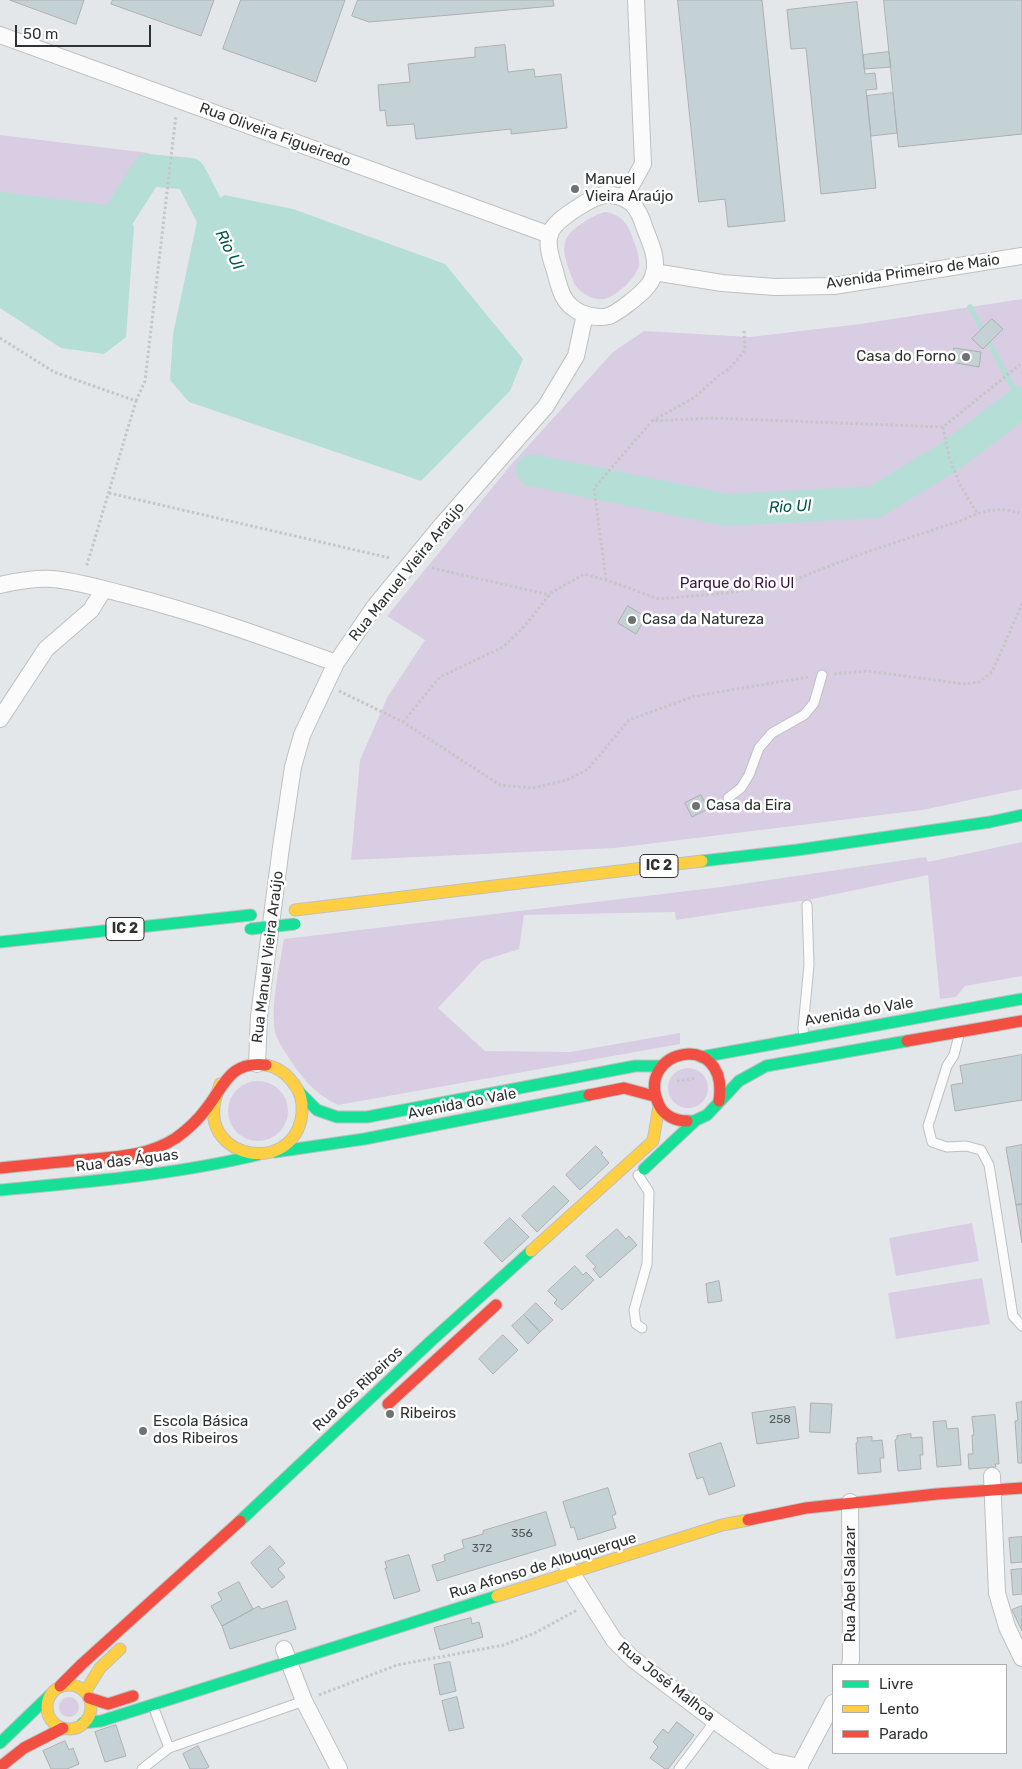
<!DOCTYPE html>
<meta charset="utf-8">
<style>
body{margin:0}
#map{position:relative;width:1022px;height:1769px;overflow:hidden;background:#e4e7e9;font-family:Rubik,sans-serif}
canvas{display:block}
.legend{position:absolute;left:832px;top:1664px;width:175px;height:90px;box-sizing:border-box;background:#fff;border:1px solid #acadad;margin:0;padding:6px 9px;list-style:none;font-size:15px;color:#303132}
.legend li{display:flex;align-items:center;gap:10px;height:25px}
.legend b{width:25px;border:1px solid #acadad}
.scale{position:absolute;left:15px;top:25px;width:136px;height:22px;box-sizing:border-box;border:2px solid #303132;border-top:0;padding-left:6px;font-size:15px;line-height:18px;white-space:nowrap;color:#303132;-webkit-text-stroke:4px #fff;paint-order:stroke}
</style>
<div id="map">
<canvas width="1022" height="1769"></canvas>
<ul class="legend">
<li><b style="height:6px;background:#16e098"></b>Livre</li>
<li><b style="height:6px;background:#ffcf43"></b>Lento</li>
<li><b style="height:6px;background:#f24e42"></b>Parado</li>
</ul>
<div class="scale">50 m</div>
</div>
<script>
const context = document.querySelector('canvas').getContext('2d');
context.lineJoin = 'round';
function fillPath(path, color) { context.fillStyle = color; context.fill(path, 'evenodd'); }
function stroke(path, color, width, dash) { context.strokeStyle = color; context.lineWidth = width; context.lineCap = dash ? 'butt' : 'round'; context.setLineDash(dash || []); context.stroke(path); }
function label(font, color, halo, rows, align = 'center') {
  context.font = font + ' Rubik,sans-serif'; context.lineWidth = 5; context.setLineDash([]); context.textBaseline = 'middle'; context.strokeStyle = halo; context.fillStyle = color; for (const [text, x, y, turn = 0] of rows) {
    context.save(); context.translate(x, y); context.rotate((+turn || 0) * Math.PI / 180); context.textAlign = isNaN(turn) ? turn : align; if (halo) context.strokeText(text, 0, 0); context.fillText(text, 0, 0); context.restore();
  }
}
fillPath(new Path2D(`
 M 0,135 L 149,153 L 120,207 L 0,193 Z
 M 605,212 C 620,214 627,222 632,236 C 635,245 640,256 639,265 C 637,277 619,293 608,298 C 595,303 578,293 573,281 C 565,256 555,241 581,224 C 589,219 596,214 605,212 Z
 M 1022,299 L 1022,789 L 922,810 L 615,848 L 351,860 L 360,760 L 388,696 L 425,640 L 387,616 L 510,466 L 613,352 L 644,331 L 750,337 L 860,324 Z
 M 1022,842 L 1022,976 L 965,986 L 956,997 L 940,999 L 928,875 L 807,900 L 676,920 L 675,912 L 524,915 L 519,949 L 482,961 L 438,1008 L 485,1051 L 570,1052 L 680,1033 L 680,1044 L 338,1105 C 317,1094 309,1086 295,1067 C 289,1058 282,1048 277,1038 C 268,1014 280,965 284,939 L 721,887 L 926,857 L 928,862 Z
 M668 1088a20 20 0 1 1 40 0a20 20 0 1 1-40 0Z
 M228 1111a30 30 0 1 1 60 0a30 30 0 1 1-60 0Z
 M 972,1223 L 979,1261 L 896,1276 L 889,1238 Z
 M 982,1278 L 990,1324 L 896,1339 L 888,1293 Z
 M59 1707a10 10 0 1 1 20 0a10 10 0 1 1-20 0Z`), '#d9cde3');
fillPath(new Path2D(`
 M 2,192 L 124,207 L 134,227 L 126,337 L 104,354 L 61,348 L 0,308 L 0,193 Z
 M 224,195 L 293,209 L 445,264 L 523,359 L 510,391 L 421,481 L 189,402 L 170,380 L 173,334 L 197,222 Z`), '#b5dfd6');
stroke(new Path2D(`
 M 970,307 L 1021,403`), '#b5dfd6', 5.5);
stroke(new Path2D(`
 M 91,236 L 114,223 L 148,170 L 190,174 L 229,249
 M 532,470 L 727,510 L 875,502 L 949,457 L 1022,402`), '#b5dfd6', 32);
const building = new Path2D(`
 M 10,0 L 84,0 L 76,24 Z
 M 113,0 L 214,0 L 201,36 L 111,4 Z
 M 241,0 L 345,0 L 316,82 L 223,49 Z
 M 358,0 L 553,0 L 554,6 L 369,22 L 352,16 Z
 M 678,0 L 762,0 L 785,221 L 728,227 L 725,199 L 699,202 Z
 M 884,0 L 1022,0 L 1022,134 L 899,147 Z
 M 857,2 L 865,74 L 875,73 L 877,89 L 866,90 L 876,188 L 821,194 L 806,48 L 791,49 L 787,10 Z
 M 505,45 L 508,72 L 534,69 L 535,77 L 561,74 L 567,128 L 511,134 L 511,129 L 416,139 L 414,124 L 387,126 L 385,110 L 380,111 L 378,85 L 410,82 L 408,64 L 475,57 L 475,48 Z
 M 889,52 L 891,67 L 864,69 L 863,55 Z
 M 893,93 L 897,133 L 871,136 L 867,96 Z
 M 992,319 L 1003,329 L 983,349 L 972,339 Z
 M 954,348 L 981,352 L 979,367 L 951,362 Z
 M 628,606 L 646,617 L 636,634 L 618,623 Z
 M 701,795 L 708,809 L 692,817 L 685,803 Z
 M 1022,1055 L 1022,1100 L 955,1111 L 951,1085 L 963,1083 L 960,1066 Z
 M 1022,1145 L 1022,1204 L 1016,1205 L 1006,1148 Z
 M 596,1146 L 603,1153 L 601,1154 L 609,1163 L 580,1190 L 566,1175 Z
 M 554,1186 L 569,1201 L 537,1232 L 522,1216 Z
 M 1022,1204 L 1022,1243 L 1016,1205 Z
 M 510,1218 L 529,1237 L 502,1262 L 484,1243 Z
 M 617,1229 L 626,1239 L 629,1236 L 637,1245 L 600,1278 L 593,1269 L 596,1267 L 586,1256 Z
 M 575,1266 L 583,1275 L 586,1272 L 594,1280 L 562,1310 L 554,1303 L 557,1300 L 548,1291 Z
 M 719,1281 L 722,1301 L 708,1303 L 706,1284 Z
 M 536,1303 L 553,1320 L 540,1332 L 524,1315 Z
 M 524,1315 L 540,1332 L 528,1344 L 512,1326 Z
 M 503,1335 L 518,1350 L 493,1374 L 479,1359 Z
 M 1022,1402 L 1022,1463 L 1018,1463 L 1015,1421 L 1018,1420 L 1016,1403 Z
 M 811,1403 L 832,1404 L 830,1433 L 810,1432 Z
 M 795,1407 L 799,1438 L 757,1444 L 752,1413 Z
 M 995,1415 L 999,1464 L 995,1464 L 996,1467 L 969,1469 L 968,1454 L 973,1454 L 972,1435 L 974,1435 L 972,1417 Z
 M 946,1421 L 947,1429 L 958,1428 L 961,1465 L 937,1467 L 933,1422 Z
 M 911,1434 L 911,1438 L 922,1437 L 923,1455 L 920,1455 L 921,1469 L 898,1471 L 895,1440 L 897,1439 L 897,1436 Z
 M 872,1437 L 872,1441 L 882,1440 L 884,1458 L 880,1458 L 881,1472 L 858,1474 L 856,1443 L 858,1442 L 857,1438 Z
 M 721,1443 L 735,1486 L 709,1495 L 703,1477 L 697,1479 L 689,1454 Z
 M 608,1488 L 616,1514 L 612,1516 L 616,1528 L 578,1540 L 574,1527 L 571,1528 L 563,1502 Z
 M 546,1512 L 556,1545 L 437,1581 L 432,1565 L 445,1561 L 444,1555 L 464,1548 L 462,1540 L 483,1534 L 483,1531 Z
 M 1022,1537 L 1022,1562 L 1011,1563 L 1009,1538 Z
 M 270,1546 L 285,1563 L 278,1569 L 285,1577 L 272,1588 L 251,1563 Z
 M 409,1555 L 420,1591 L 394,1599 L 385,1568 L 387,1568 L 385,1562 Z
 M 1022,1569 L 1022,1594 L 1013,1595 L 1011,1570 Z
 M 239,1582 L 253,1609 L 222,1626 L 211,1606 L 222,1600 L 218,1593 Z
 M 287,1601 L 296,1629 L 230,1649 L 222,1626 L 259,1606 L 261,1609 Z
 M 1022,1606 L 1022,1631 L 1012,1610 Z
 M 471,1618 L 472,1624 L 479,1622 L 483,1637 L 440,1650 L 434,1628 Z
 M 450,1662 L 456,1691 L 440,1695 L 434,1665 Z
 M 457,1697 L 464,1728 L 449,1731 L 442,1701 Z
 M 677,1722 L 694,1735 L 668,1769 L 665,1769 L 650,1758 L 658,1747 L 653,1742 L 663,1729 L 668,1733 Z
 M 116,1725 L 126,1756 L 105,1762 L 95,1732 Z
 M 65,1741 L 69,1750 L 73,1748 L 79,1764 L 67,1769 L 51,1769 L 43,1751 Z
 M 198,1746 L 209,1767 L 205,1769 L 190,1769 L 183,1754 Z`);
fillPath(building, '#c5d2d5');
stroke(building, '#adafb0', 1);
const lane = new Path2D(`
 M 728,798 L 741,788 L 749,775 L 759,748 L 772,733 L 804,715 L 814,703 L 822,675
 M 959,1035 L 954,1055 L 947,1066 L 928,1126 L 932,1142 L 947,1147 L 966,1146 L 981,1150 L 989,1165 L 1013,1316 L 1022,1326
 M 804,1037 L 803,1028 L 809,965 L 807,905
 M 638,1175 L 649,1192 L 647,1264 L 634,1310 L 636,1324 L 642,1328
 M 153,1706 L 169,1748
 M 142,1769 L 169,1748 L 304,1701
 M 679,1769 L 715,1721`);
const street = new Path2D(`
 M 0,35 L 550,235
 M 607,194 C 631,197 638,206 645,229 C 650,242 658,258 654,273 C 653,279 650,284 645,289 C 639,296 617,313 609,316 C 592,320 571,312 563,296 C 559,288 557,279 555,271 C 543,236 546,228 577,208 C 587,202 595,196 607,194 Z
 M 624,198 L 643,164 L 636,0
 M 654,272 L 722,283 L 775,287 L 834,286 L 1022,256
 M 0,585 C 18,581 34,578 52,579 C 78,581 102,589 127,595 C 198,613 267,638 336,663
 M 0,719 L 46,649 L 91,610 L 104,589
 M 257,1064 L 259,1016 L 281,847 L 293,767 L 302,735 L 336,663 L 375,606 L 441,526 L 546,406 L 576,356 L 585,314
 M 992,1476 L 997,1593 L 1007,1627 L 1022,1658
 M 564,1561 L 614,1640 L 633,1659 L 715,1721 L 771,1761 L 799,1767 L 800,1769
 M 284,1649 L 304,1701 L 339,1769
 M 850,1665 L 851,1659 L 850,1502
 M 799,1767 L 833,1703`);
const fast = new Path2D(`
 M 702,861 L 797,850 L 990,822 L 1022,815
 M 0,942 L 251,915
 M 701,1057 L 1022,999
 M 299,1092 L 317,1110 L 337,1117 L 367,1117 L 635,1066 L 662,1066
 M 687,1121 L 694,1121 L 707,1115 L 739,1081 L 766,1066 L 907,1041
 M 275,1152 L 364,1139 L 589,1095
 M 644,1169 L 695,1121
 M 0,1190 C 86,1182 173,1175 257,1155
 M 240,1521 L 431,1341 L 531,1251
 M 83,1723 L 101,1721 L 497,1596
 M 0,1743 L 50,1695`);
const slow = new Path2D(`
 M 295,910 L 702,861
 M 220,1084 C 218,1091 215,1099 214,1106 C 207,1158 288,1174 301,1120 C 303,1110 303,1100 298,1090 C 290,1077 281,1068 266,1065
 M 531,1251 L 653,1141 L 659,1106
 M 497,1596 L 722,1525 L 748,1520
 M47 1707a22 22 0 1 1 44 0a22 22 0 1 1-44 0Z
 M 85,1692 L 100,1668 L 120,1649`);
const jam = new Path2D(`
 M 907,1041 L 1022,1021
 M 589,1095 L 624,1088 L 654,1096
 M 687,1121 C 676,1121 664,1116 659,1105 C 633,1049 730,1028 719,1101
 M 0,1168 C 27,1165 53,1163 80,1160 C 113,1157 147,1157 176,1138 C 187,1130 198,1120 206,1109 C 225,1085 229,1061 266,1065
 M 388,1404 L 496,1305
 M 748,1520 L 806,1508 L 937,1494 L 1022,1488
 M 60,1686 L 82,1664 L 240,1521
 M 89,1698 L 108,1704 L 133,1696
 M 0,1767 L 24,1748 L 63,1728`);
stroke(lane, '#bec0c1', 11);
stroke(street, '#bec0c1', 18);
stroke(fast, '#bec0c1', 13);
stroke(slow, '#bec0c1', 13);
stroke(jam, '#bec0c1', 13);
stroke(new Path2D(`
 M 0,338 L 54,372 L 136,401 L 86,568
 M 136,401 L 145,381 L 176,115
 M 652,421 L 695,397 L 717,377 L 729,369 L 745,350 L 744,329
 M 943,427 L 949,457 L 960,485 L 977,513
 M 109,493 L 390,558
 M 432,568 L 550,595
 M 606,580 L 594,488 L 652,421 L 712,418 L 943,427 L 1022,363
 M 834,674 L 867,671 L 965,684 L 979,682 L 992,672 L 1022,604
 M 339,691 L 403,722 L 500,785 L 533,788 L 567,780 L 588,769 L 629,720 L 695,696 L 808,677
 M 403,722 L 440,677 L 503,647 L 522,629 L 551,593 L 584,574 L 612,582 L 659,599 L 736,592 L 788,582 L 861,554 L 963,520 C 983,510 1000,506 1022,514
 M 677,1081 L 696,1078
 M 319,1695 L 397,1665 L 504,1645 L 535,1633 L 577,1610`), '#c5c6c7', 3, [2.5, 2.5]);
stroke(lane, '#fbfbfc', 9);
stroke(street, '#fbfbfc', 16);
stroke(fast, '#16e098', 11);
stroke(slow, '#ffcf43', 11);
stroke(jam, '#f24e42', 11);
const fastBridge = new Path2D(`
 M 250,929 L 295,924`);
stroke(fastBridge, '#bec0c1', 13, []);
stroke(fastBridge, '#16e098', 11);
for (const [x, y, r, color] of [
 [575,189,5,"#6f7172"],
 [966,357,5,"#6f7172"],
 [632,620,5,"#6f7172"],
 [696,806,5,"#6f7172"],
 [390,1414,5,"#6f7172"],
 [143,1431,5,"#6f7172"]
]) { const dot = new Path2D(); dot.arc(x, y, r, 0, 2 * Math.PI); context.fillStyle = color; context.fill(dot); stroke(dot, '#fff', 2); }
label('12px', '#565a5c', null, [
 ["258",780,1420],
 ["356",522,1534],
 ["372",482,1549]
]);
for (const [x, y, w] of [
 [659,866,38],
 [125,929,38]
]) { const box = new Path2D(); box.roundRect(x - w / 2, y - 11.5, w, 23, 4); context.fillStyle = '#fff'; context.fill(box); stroke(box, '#303132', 1); }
label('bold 14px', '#303132', null, [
 ["IC 2",659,866],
 ["IC 2",125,929]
]);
label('15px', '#303132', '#fff', [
 ["Rua Oliveira Figueiredo",275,135,20],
 ["Avenida Primeiro de Maio",913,272,-8],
 ["Rua Manuel Vieira Araújo",407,572,-51],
 ["Rua Manuel Vieira Araújo",268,957,-83],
 ["Avenida do Vale",859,1012,-10],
 ["Avenida do Vale",462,1104,-11],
 ["Rua das Águas",127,1161,-7],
 ["Rua dos Ribeiros",358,1389,-43],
 ["Rua Afonso de Albuquerque",543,1566,-17],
 ["Rua Abel Salazar",851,1584,-90],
 ["Rua José Malhoa",666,1682,38]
]);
label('15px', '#303132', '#fff', [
 ["Manuel",585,180],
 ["Vieira Araújo",585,197],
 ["Casa do Forno",956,357,"right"],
 ["Casa da Natureza",642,620],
 ["Casa da Eira",706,806],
 ["Ribeiros",400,1414],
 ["Escola Básica",153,1422],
 ["dos Ribeiros",153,1439]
], 'left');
label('15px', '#391749', '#fff', [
 ["Parque do Rio Ul",737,584]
]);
label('italic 16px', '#01574b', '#fff', [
 ["Rio Ul",229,250,63],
 ["Rio Ul",790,507,-3]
]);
</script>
